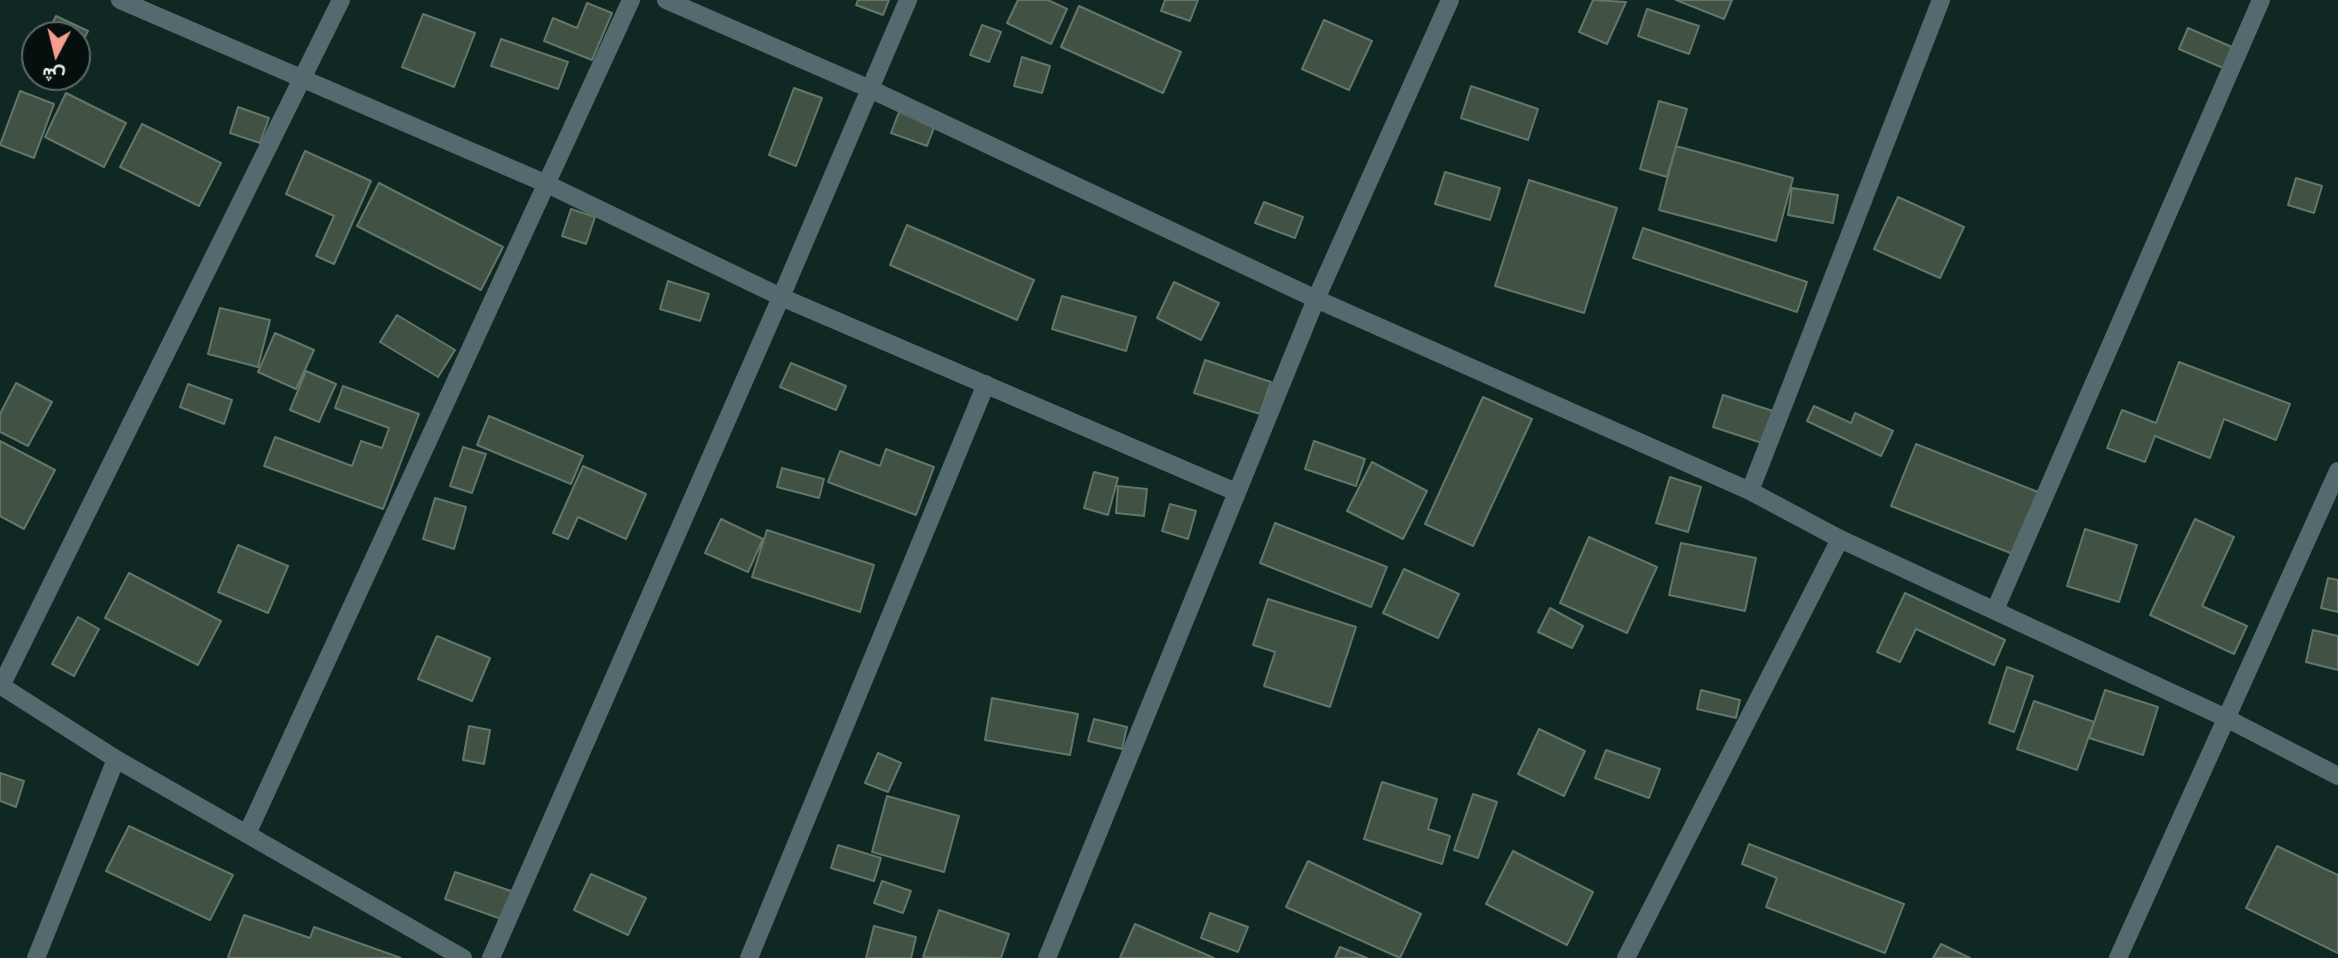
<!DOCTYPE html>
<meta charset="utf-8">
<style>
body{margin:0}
#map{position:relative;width:2338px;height:958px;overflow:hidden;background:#102824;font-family:Montserrat,Vazirmatn,sans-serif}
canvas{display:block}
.north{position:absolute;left:21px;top:21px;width:70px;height:70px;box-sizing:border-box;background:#050f0d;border:2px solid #5d6966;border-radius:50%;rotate:187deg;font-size:19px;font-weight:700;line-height:28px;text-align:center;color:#e1efec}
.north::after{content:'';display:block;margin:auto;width:24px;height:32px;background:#f59d8f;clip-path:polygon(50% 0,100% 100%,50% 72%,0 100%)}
</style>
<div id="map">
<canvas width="2338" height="958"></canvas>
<div class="north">ش</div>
</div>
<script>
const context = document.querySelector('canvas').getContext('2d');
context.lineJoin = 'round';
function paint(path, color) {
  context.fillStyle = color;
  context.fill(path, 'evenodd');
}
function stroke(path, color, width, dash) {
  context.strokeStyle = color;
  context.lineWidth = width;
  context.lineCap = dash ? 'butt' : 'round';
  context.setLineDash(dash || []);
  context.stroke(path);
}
const building = new Path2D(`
 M 858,0 L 889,0 L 883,15 L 856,5 Z
 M 1018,0 L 1048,0 L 1067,9 L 1051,44 L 1007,23 Z
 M 1165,0 L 1198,0 L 1190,21 L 1161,11 Z
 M 1593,0 L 1626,2 L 1607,44 L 1579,32 Z
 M 1676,0 L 1732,0 L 1724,19 Z
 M 587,3 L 612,13 L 592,60 L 544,41 L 553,18 L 577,28 Z
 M 1079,6 L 1181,52 L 1163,93 L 1061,47 Z
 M 1647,9 L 1699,26 L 1689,54 L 1638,36 Z
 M 423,14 L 475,33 L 454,87 L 402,67 Z
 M 56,16 L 88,31 L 77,52 L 77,35 L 47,35 Z
 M 1324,20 L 1372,41 L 1349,90 L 1302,69 Z
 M 982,25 L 1001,32 L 989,62 L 970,55 Z
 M 2188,28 L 2232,47 L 2223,68 L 2179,49 Z
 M 501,39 L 568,62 L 558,89 L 491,66 Z
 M 1022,57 L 1050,66 L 1042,93 L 1014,86 Z
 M 1471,86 L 1538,109 L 1528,140 L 1461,118 Z
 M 794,88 L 822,98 L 796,166 L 769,155 Z
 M 20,91 L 54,104 L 34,158 L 0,145 Z
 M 66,93 L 126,123 L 104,167 L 45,137 Z
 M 1659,101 L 1687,109 L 1667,177 L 1640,169 Z
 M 238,107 L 269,118 L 260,143 L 230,133 Z
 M 899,112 L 935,125 L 927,146 L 891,133 Z
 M 142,124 L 221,163 L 199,206 L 120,167 Z
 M 1676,146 L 1793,178 L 1776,241 L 1659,210 Z
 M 305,151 L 371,181 L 334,264 L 316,256 L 334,216 L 286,194 Z
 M 1445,172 L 1500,188 L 1490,220 L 1435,204 Z
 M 2296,178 L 2322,186 L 2314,213 L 2288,205 Z
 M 1529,180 L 1617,208 L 1584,313 L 1495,286 Z
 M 379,183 L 503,247 L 481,290 L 357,226 Z
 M 1792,188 L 1838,195 L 1833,223 L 1788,215 Z
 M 1898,197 L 1964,227 L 1940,278 L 1874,249 Z
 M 1264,202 L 1303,217 L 1295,238 L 1255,223 Z
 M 571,209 L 595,217 L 586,244 L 562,236 Z
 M 907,225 L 1034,280 L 1017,320 L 890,265 Z
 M 1643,228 L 1807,282 L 1797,312 L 1633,258 Z
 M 668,281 L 709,294 L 700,321 L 660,309 Z
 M 1174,282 L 1219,303 L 1201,340 L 1157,318 Z
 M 1062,296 L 1136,317 L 1126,351 L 1052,329 Z
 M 220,308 L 270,320 L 258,367 L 208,354 Z
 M 397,315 L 455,350 L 438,377 L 380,342 Z
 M 275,333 L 314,350 L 296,389 L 258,372 Z
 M 1205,360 L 1271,382 L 1260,414 L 1194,393 Z
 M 2179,362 L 2290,404 L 2276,440 L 2224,419 L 2210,458 L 2155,436 L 2145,462 L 2107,448 L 2122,410 L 2156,423 Z
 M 791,363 L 846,386 L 836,410 L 780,387 Z
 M 306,371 L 336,384 L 319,422 L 290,410 Z
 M 16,383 L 52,402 L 28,446 L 0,432 L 0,414 Z
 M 188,384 L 232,400 L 224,424 L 180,407 Z
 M 343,386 L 419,414 L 383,509 L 264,466 L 275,437 L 352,466 L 361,441 L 382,448 L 389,428 L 335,408 Z
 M 1723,395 L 1773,411 L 1762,443 L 1713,427 Z
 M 1483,397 L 1532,419 L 1473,546 L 1425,524 Z
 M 1814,406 L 1851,423 L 1855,413 L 1893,431 L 1881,456 L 1807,421 Z
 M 489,416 L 583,456 L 571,484 L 477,445 Z
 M 0,441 L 55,470 L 24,529 L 0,516 Z
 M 1314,441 L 1365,459 L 1356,486 L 1305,469 Z
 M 1916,444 L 2038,492 L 2013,554 L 1891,506 Z
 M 463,447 L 486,454 L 472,493 L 450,486 Z
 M 886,449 L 934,467 L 916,515 L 828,482 L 840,451 L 880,466 Z
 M 1372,462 L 1427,491 L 1403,539 L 1347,511 Z
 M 583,466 L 646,494 L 626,539 L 578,517 L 568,539 L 553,533 Z
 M 782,468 L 824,479 L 819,498 L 777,487 Z
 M 1094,472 L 1118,478 L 1108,515 L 1084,508 Z
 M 1670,477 L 1701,487 L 1688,532 L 1656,523 Z
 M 1118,486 L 1147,489 L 1144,516 L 1116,513 Z
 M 435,498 L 466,507 L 454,549 L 423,539 Z
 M 1170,504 L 1196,511 L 1188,539 L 1162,531 Z
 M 721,519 L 763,539 L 748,572 L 705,553 Z
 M 2195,519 L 2234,537 L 2202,606 L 2247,626 L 2234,654 L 2150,615 Z
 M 1275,523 L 1387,567 L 1371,607 L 1260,563 Z
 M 2085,529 L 2137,545 L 2119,602 L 2067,586 Z
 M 767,530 L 874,565 L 860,612 L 752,577 Z
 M 1589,537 L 1657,567 L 1627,633 L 1560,603 Z
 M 1681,543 L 1756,558 L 1745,611 L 1669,595 Z
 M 238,545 L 288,566 L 268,613 L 218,592 Z
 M 1404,569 L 1459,594 L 1438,638 L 1383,613 Z
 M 129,573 L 221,621 L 198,665 L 105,618 Z
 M 2328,578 L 2338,580 L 2338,612 L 2321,608 Z
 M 1905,593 L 2005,640 L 1994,665 L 1916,629 L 1900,662 L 1877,652 Z
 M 1268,599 L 1356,627 L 1330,707 L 1264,686 L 1275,652 L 1253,645 Z
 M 1550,608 L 1583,626 L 1572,648 L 1538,632 Z
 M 78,617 L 99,629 L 74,676 L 52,664 Z
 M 2313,630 L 2338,636 L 2338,670 L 2306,662 Z
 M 437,636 L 490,658 L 472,701 L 418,679 Z
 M 2007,667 L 2033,676 L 2014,732 L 1989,723 Z
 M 1701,690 L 1740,700 L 1736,718 L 1697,709 Z
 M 2105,690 L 2158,707 L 2143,755 L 2089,738 Z
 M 992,698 L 1078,714 L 1070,755 L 985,740 Z
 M 2034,701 L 2094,722 L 2077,770 L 2017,749 Z
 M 1094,719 L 1127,727 L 1122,749 L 1088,741 Z
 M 469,726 L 490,730 L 484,764 L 463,760 Z
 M 1539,729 L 1585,751 L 1564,796 L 1518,774 Z
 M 1606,750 L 1660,769 L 1649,798 L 1595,778 Z
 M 878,753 L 901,763 L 888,792 L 865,783 Z
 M 0,773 L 24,781 L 16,807 L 0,801 Z
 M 1382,782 L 1437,799 L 1428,829 L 1450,836 L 1442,864 L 1364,839 Z
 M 1473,794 L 1497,802 L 1478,858 L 1454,850 Z
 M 887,796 L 959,816 L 944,872 L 872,852 Z
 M 129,826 L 233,875 L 210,920 L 106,871 Z
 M 1749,844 L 1904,904 L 1885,953 L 1766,907 L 1777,878 L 1742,864 Z
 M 838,845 L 881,858 L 874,881 L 831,868 Z
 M 2277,846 L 2338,875 L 2338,953 L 2246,908 Z
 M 1513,851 L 1593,892 L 1567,945 L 1486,904 Z
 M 1308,861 L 1421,914 L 1400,958 L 1286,907 Z
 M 455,872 L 517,893 L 507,921 L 445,899 Z
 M 591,874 L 646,898 L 628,935 L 574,910 Z
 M 882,881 L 911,891 L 903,913 L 874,903 Z
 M 939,910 L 1009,934 L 1001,958 L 923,957 Z
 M 1210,913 L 1248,927 L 1238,952 L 1201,938 Z
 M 244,915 L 310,938 L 314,927 L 401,958 L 231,958 L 228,957 Z
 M 1135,924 L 1214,958 L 1120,958 Z
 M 874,926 L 916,937 L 911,958 L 866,958 Z
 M 1941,944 L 1970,958 L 1933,958 Z
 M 1340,947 L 1367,958 L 1335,958 Z`);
const minor = new Path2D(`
 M 120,0 L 547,184 L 781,297 L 1236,492
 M 666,0 L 870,89 L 1316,299 L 1750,491 L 1840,539 L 2226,718 L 2338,776
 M 1750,491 L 1941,0
 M 1995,610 L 2261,0
 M 0,685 L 116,759 L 463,958
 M 1,686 L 341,0
 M 247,834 L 631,0
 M 36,958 L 116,759
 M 491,958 L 781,297 L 908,0
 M 749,958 L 986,384
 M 1047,958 L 1316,299 L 1450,0
 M 1626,958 L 1840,539
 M 2118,958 L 2338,471`);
paint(building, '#415244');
stroke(building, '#637667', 2);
stroke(minor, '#556a6e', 18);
</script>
